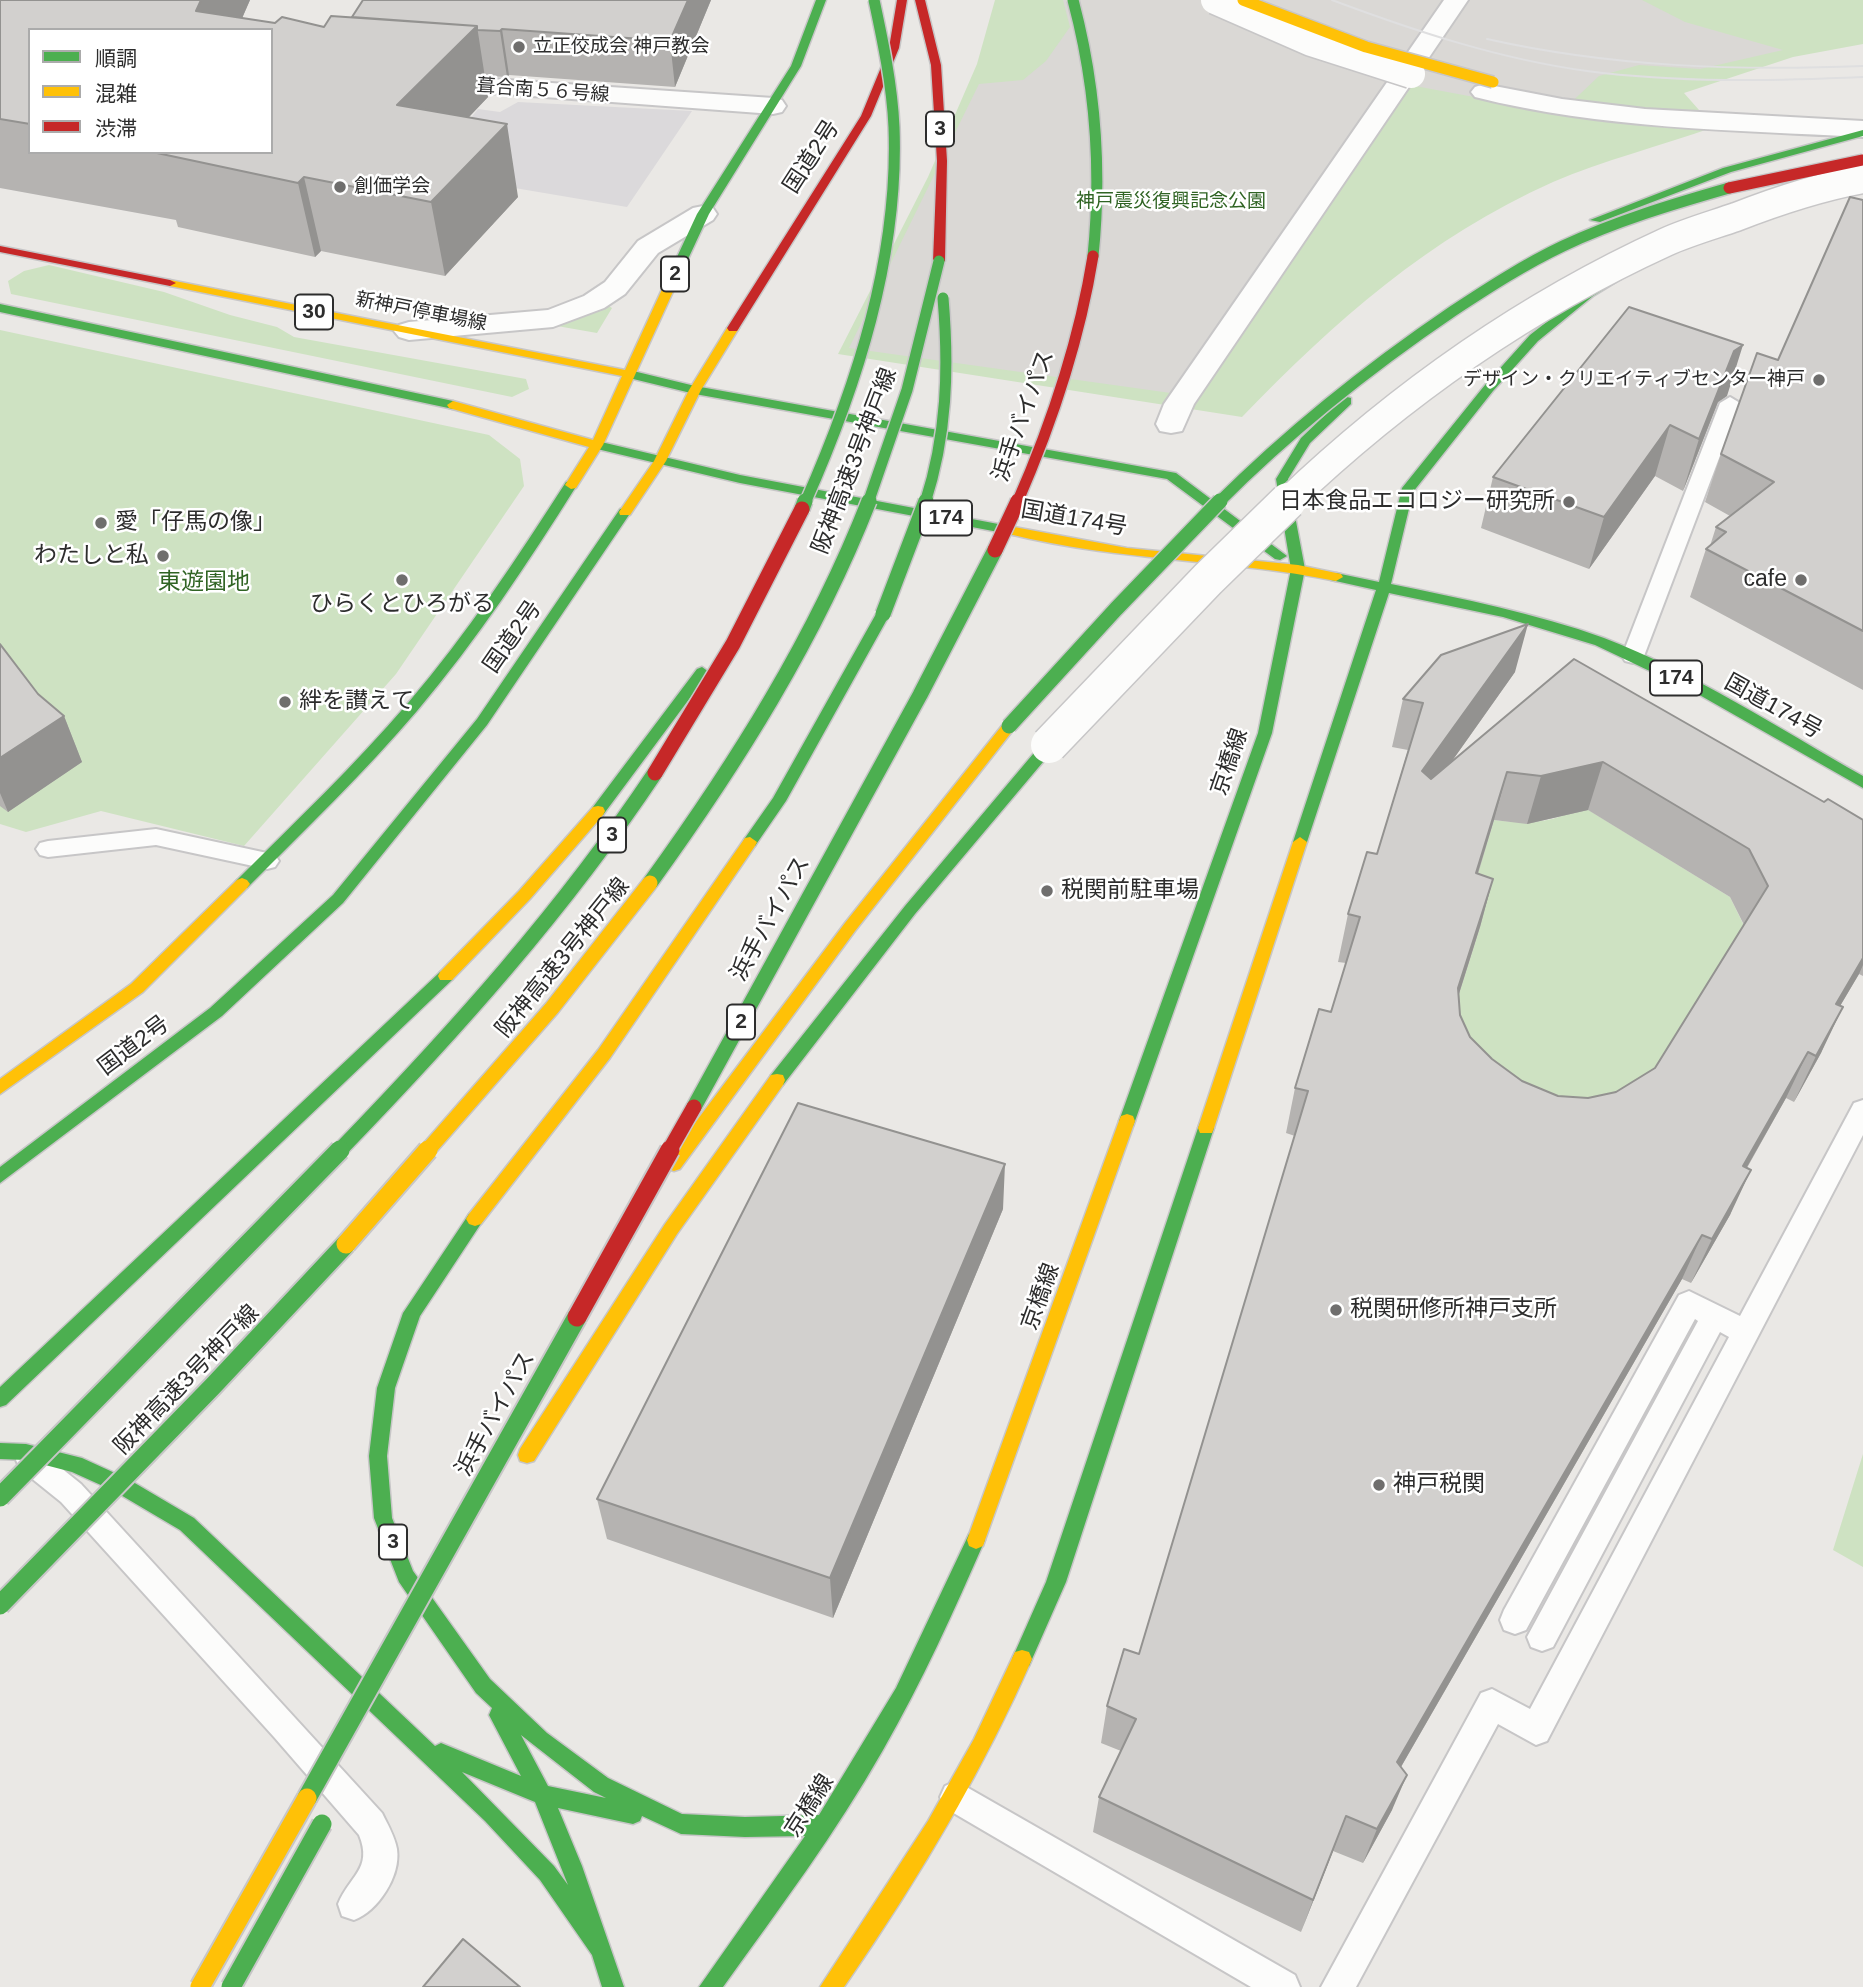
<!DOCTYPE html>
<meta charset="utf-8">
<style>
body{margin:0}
#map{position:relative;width:1863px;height:1987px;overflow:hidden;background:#eae8e5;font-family:Arial,"Noto Sans JP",sans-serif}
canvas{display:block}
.legend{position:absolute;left:28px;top:28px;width:245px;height:126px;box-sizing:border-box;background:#fff;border:2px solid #ababab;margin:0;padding:9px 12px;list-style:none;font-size:21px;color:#2d2d2d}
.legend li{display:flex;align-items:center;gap:14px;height:35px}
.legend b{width:35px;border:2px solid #ababab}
</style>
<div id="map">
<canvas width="1863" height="1987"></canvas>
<ul class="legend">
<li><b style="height:9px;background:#4caf50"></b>順調</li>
<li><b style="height:9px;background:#ffc107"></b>混雑</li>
<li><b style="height:9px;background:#c62828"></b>渋滞</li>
</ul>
</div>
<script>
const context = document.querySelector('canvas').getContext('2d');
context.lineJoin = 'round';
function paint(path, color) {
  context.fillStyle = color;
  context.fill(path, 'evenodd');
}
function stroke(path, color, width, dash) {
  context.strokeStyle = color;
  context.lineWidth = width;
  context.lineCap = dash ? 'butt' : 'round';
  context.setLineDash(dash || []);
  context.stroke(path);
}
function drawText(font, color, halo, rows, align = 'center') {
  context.font = font + ' Arial,"Noto Sans JP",sans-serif';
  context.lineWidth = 5;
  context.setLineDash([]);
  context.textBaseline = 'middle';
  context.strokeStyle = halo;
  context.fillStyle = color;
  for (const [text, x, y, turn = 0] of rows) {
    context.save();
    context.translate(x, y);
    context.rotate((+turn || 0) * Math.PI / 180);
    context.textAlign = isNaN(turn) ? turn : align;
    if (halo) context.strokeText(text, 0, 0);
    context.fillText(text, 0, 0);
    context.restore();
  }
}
const industrial = new Path2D(`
 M 518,102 L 692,111 L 627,207 L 426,173 L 478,109 L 500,112 Z`);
const green = new Path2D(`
 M 995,0 L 1863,0 L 1863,44 L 1793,57 L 1684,93 L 1714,127 C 1663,145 1602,161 1553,182 C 1428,238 1336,320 1242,417 L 838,354 L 928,177 L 977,64 Z
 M 49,265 L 164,292 L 230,315 L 277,327 L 294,337 L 526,379 L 529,389 L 512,397 L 11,294 L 8,281 L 24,271 Z
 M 607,305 L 612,308 L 597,333 L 557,326 Z
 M 0,330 L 489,435 L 520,459 L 524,486 L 396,674 L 244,846 L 101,811 L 26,832 L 0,824 Z
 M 1582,806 L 1730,897 L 1748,934 L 1637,1114 L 1599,1137 L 1446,1035 L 1480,927 L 1463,921 L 1494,820 C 1527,824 1553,824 1582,806 Z
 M 1863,1454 L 1863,1567 L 1833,1550 Z`);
const plaza = new Path2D(`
 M 1063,0 L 1642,0 L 1685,22 L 1783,50 L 1700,69 L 1639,65 L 1599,76 L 1560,113 L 1399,83 L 1185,395 L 849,348 L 979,84 L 1023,80 L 1046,61 L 1070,27 Z`);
const lane = new Path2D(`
 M 1730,397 L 1740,403 L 1644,656 L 1641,661 L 1633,663 L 1625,661 L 1622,656 L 1720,403 Z
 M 156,829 L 267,853 L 275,855 L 279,861 L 275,867 L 267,869 L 156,845 L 48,857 L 40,855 L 36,849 L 40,843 L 48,841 Z
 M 1863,1100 L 1863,1135 L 1547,1741 L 1536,1745 L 1498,1724 L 1356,1987 L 1321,1987 L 1481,1693 L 1492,1689 L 1530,1709 L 1729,1337 L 1720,1332 L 1553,1647 L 1542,1651 L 1531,1647 L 1527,1637 L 1698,1321 L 1695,1319 L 1526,1630 L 1515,1634 L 1504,1630 L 1500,1620 L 1504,1610 L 1679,1295 L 1689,1291 L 1740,1316 L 1854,1103 Z
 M 30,1447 L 40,1451 L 81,1484 L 382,1813 C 387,1823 395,1837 397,1849 C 401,1876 378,1911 354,1920 L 342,1916 L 338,1904 C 349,1876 373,1869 359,1835 L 274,1737 L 61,1502 L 20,1469 L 16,1460 L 20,1451 Z
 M 956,1781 L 1295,1975 L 1300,1987 L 1251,1987 L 945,1808 L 940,1797 L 945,1786 Z`);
const street = new Path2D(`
 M 1444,0 L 1468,0 L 1194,404 L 1182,431 L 1171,433 L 1160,431 L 1156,424 L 1164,404 Z
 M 433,75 L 773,98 L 782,100 L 786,106 L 782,112 L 773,114 L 424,88 L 420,83 L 424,78 Z
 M 1484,84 L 1562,99 L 1645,109 L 1863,121 L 1863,137 C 1733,130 1601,129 1475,97 L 1471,92 L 1475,87 Z
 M 703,206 L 713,208 L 717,214 L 713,220 L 658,253 L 625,294 L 604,308 L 553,327 L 409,340 L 399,337 L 394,331 L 399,325 L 409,322 L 548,310 L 584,296 L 605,282 L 638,241 L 693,208 Z`);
const fast = new Path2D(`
 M 816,0 L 826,0 L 801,66 L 709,214 L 682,272 L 680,274 L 672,274 L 670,272 L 697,214 L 791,66 Z
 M 1863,130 L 1863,136 L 1731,172 L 1600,222 L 1590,220 L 1723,168 Z
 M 1620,272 L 1624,273 L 1624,277 L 1593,296 L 1538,341 L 1493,391 L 1413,492 L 1391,584 C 1463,599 1535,613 1604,638 C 1695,673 1778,728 1863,776 L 1863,788 L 1696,693 L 1595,645 L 1503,617 L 1389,593 L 1307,842 L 1300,847 L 1295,846 L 1293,842 L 1376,590 L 1331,580 L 1329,577 L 1336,573 L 1379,582 L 1402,488 L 1485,385 L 1530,335 L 1585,292 Z
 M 0,304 L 453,401 L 459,405 L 453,409 L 0,312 Z
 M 629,370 L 695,386 L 1176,473 L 1287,556 L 1280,560 L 1275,559 L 1167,479 L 695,394 L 625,377 L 623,374 Z
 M 1347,397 L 1351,398 L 1351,404 L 1310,443 L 1288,479 L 1305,569 L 1272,733 L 1135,1121 L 1133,1126 L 1121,1126 L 1119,1121 L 1258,733 L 1291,569 L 1276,479 L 1301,438 L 1343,398 Z
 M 597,441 L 740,475 L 1014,527 L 1021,531 L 1014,535 L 740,483 L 593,448 L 593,442 Z
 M 571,481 L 577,485 C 528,563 477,640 417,711 C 364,773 305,830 247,888 L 237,888 L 234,884 L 237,880 C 295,822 354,766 408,703 C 467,634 517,558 566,482 Z
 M 625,508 L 631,512 L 487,725 L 343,903 L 222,1016 L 0,1183 L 0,1167 L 210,1008 L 333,895 L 477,719 L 620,509 Z
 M 883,610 L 890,614 L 786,801 L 755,846 L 745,846 L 743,842 L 745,838 L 773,798 L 876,614 Z
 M 702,667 L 709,672 L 707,675 L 603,815 L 593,815 L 591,811 L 593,807 L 697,669 Z
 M 1049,740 L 1056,745 L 1054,749 L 915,914 L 783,1085 L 771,1085 L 769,1080 L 771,1075 L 905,906 L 1044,741 Z
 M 446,970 L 454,976 L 452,980 L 6,1405 L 0,1407 L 0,1387 L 440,972 Z
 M 1206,1121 L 1212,1123 L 1214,1128 L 1066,1582 L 1029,1666 L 1022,1668 L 1015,1666 L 1012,1659 L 1046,1582 L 1198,1128 L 1200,1123 Z
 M 475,1212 L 481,1214 L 484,1219 L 420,1316 L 395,1388 L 387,1456 L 392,1518 L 413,1571 L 490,1679 L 547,1733 L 608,1778 L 682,1814 L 745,1817 L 819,1815 L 896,1688 L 969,1534 L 976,1531 L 983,1534 L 985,1540 C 954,1611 922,1682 883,1750 C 836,1833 779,1909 723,1987 L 699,1987 L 805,1836 L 745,1837 L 681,1834 L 642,1816 L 640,1821 L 633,1824 L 558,1808 L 582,1866 L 624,1987 L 602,1987 L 592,1955 L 540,1880 L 485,1821 L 180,1530 L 114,1491 L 72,1472 L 26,1460 L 0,1459 L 0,1443 L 26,1444 L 82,1458 L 128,1479 L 194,1518 L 435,1746 L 441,1743 L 521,1776 L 489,1715 L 492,1708 L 476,1693 L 399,1582 L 374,1518 L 369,1456 L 377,1388 L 403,1313 L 469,1214 ZM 521,1735 L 594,1792 L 606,1798 L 548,1786 ZM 462,1772 L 535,1802 L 568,1885 L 554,1866 Z`);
const slow = new Path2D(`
 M 676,269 L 682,272 L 603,445 L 576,488 L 571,489 L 565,485 L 589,447 L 449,408 L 447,405 L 453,401 L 593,440 L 622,376 L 170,286 L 164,283 L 170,280 L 625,370 L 670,272 Z
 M 733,324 L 739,328 L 701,390 L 666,461 L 630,515 L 620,515 L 619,512 L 654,461 L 689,390 L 727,328 Z
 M 1014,527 L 1127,548 L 1298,565 L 1341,574 L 1343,577 L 1336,581 C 1228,559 1117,561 1009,534 L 1007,531 Z
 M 1009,721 L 1014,723 L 1016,726 L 1014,729 L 855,931 L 680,1169 L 674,1171 L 668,1169 L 666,1164 L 668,1159 L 845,923 L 1004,723 Z
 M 598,806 L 603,807 L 605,811 L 603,815 L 530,899 L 452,980 L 440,980 L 438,976 L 440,972 L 519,891 L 593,807 Z
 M 750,837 L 757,842 L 755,846 L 610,1058 L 481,1224 L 475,1226 L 469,1224 L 466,1219 L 469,1214 L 598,1050 L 745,838 Z
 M 1300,837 L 1307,842 L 1214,1128 L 1212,1133 L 1200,1133 L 1198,1128 L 1293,842 Z
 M 242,878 L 247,880 L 250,884 L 247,888 L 143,992 L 0,1094 L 0,1079 L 131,984 L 237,880 Z
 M 777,1074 L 783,1075 L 785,1080 L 783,1085 L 677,1234 L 534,1461 L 527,1463 L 520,1461 L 518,1455 L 520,1449 L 665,1224 L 771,1075 Z
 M 1127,1114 L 1133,1116 L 1135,1121 L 985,1540 L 983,1546 L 976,1549 L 969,1546 L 967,1540 L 1119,1121 L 1121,1116 Z
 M 1022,1650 L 1029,1652 L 1032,1659 C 981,1775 916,1883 844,1987 L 820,1987 L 928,1821 L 974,1739 L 1015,1652 Z`);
const jam = new Path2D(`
 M 897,0 L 907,0 L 899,48 L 871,116 L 739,328 L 737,331 L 729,331 L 727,328 L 861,116 L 889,48 Z
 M 915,0 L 925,0 L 941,65 L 947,161 L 945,261 L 939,264 L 933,261 L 937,161 L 931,65 Z
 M 0,246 L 170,280 L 176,283 L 170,286 L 0,252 Z`);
const tram = new Path2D(`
 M 1332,0 C 1415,31 1499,59 1587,71 C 1679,83 1771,81 1863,77
 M 1487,39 C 1612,67 1736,71 1863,66`);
const streetBridgeFar1 = new Path2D(`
 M 1215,0 L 1311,42 L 1411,74
 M 1286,503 C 1397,397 1526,306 1666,242 C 1688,232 1713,225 1736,217 C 1777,201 1819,187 1863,179`);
const streetBridge = new Path2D(`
 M 1049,745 L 1208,579 L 1288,501`);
const fastBridgeFar2 = new Path2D(`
 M 1073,0 C 1096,86 1102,168 1093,256
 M 805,503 C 857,386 899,256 894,127 C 892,84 883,42 874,0
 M 868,503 L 907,390 L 939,261
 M 925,503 C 947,435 949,369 943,298
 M 1218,503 C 1290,431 1369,368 1453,311 C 1488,288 1525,264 1563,246 C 1616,221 1673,204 1729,188`);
const fastBridgeFar1 = new Path2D(`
 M 802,509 L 805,501
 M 883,614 L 926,501
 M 1009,726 L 1116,609 L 1220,501
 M 650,883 C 736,764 815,639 869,501
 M 694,1107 L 920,695 L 995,550
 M 339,1151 C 454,1032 563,911 655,773`);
const fastBridge = new Path2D(`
 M 0,1497 L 340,1150
 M 0,1605 L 213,1386 L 346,1244
 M 307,1798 L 577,1317
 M 231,1987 L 322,1824`);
const slowBridgeFar2 = new Path2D(`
 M 1243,0 L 1366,47 L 1493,82`);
const slowBridgeFar1 = new Path2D(`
 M 427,1151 L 552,1008 L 650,883`);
const slowBridge = new Path2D(`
 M 346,1244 L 428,1150
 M 200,1987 L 307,1798`);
const jamBridgeFar2 = new Path2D(`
 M 1729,188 L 1863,160
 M 1017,503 C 1052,423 1079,343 1093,256`);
const jamBridgeFar1 = new Path2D(`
 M 995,550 L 1018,501
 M 655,773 L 733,644 L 802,509
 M 669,1151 L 694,1107`);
const jamBridge = new Path2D(`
 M 577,1317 L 670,1150`);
const wall = new Path2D(`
 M 0,0 L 250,0 L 242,18 L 275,23 L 324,27 L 352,17 L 363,0 L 711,0 L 675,87 L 509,75 L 507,77 L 484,76 L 488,97 L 469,117 L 518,197 L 445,276 L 321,251 L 315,257 L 178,227 L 176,220 L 0,188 ZM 30,30 L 271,152 L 30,152 Z
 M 1863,200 L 1863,690 L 1690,597 L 1706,549 L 1710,546 L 1716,527 L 1730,516 L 1705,502 L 1721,454 L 1778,360 Z
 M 1727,396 L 1718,402 L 1683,491 L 1655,476 L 1589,569 L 1481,528 L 1493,477 Z
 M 0,644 L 38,694 L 64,716 L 82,762 L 8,812 L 0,806 Z
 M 1574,659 L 1824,802 L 1863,820 L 1863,976 L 1859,974 L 1840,1006 L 1821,1053 L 1794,1102 L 1786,1098 L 1747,1168 L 1730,1215 L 1691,1283 L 1682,1279 L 1401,1767 L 1392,1810 L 1363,1863 L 1333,1851 L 1301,1932 L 1093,1832 L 1099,1797 L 1121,1751 L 1101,1743 L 1107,1706 L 1139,1654 L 1295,1136 L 1286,1133 L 1295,1088 L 1331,1012 L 1346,963 L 1338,962 L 1348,914 L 1377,854 L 1408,750 L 1392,747 L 1403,699 L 1515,672 L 1452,761 ZM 1588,810 L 1730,897 L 1744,925 L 1655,1068 L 1616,1092 L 1588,1098 L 1558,1096 L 1522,1081 L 1492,1059 L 1470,1037 L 1460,1015 L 1459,994 L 1480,927 L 1493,879 L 1478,874 L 1494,820 L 1527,824 Z
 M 1003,1209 L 833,1618 L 607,1539 L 597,1499 Z`);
const shadedWall = new Path2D(`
 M 201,0 L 250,0 L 237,30 L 196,11 Z
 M 688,0 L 711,0 L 675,87 L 670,41 Z
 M 477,26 L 488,97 L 411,178 L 397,105 Z
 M 502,29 L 509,75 L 507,77 L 500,31 Z
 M 507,124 L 518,197 L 445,276 L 431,202 Z
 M 304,177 L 321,251 L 315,257 L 298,183 Z
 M 1743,345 L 1727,396 L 1718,402 L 1683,491 L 1699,439 L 1734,351 Z
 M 1670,425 L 1655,476 L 1589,569 L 1604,517 Z
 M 1528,624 L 1515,672 L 1411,819 L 1422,771 Z
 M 64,716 L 82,762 L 8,812 L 0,793 L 0,758 Z
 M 1603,762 L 1588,810 L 1527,824 L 1541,776 Z
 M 1507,772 L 1494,820 L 1463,921 L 1476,873 Z
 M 1493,879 L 1480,927 L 1446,1035 L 1458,988 Z
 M 1863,958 L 1863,965 L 1859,974 L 1814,1050 L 1836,1004 Z
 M 1843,1007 L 1821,1053 L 1794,1102 L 1816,1056 Z
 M 1808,1052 L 1786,1098 L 1722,1211 L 1743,1166 Z
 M 1005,1164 L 1003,1209 L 833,1618 L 830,1578 Z
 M 1751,1170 L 1730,1215 L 1691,1283 L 1712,1239 Z
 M 1702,1235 L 1682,1279 L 1383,1798 L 1397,1762 Z
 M 1407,1775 L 1392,1810 L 1363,1863 L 1377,1829 Z
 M 1346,1816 L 1333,1851 L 1301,1932 L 1313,1900 Z`);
const building = new Path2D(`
 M 0,0 L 201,0 L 196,11 L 275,23 L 282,17 L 324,27 L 331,16 L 477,26 L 397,105 L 507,124 L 431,202 L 304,177 L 298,183 L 157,153 L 159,152 L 271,152 L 271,30 L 30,30 L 30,124 L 0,119 Z
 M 363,0 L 688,0 L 670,41 L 502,29 L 500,31 L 477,30 L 477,26 L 352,17 Z
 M 1850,197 L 1863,200 L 1863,631 L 1706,549 L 1726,532 L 1716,527 L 1774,482 L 1721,454 L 1757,353 L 1778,360 Z
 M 1629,307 L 1743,345 L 1734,351 L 1699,439 L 1670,425 L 1604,517 L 1493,477 Z
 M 1528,624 L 1422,771 L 1431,779 L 1574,659 L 1824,802 L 1828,799 L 1863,820 L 1863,958 L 1836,1004 L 1843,1007 L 1816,1056 L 1808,1052 L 1743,1166 L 1751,1170 L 1712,1239 L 1702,1235 L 1397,1762 L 1407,1775 L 1377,1829 L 1346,1816 L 1313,1900 L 1099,1797 L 1136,1719 L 1107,1706 L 1124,1649 L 1139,1654 L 1308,1091 L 1295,1088 L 1319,1009 L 1331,1012 L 1360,917 L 1348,914 L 1367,852 L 1377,854 L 1423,703 L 1403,699 L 1441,655 ZM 1603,762 L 1749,849 L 1768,886 L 1655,1068 L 1616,1092 L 1588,1098 L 1558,1096 L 1522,1081 L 1492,1059 L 1470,1037 L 1460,1015 L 1458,988 L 1493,879 L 1476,873 L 1507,772 L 1541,776 Z
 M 0,644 L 38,694 L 64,716 L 0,758 Z
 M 798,1103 L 1005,1164 L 830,1578 L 597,1499 Z
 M 463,1939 L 520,1987 L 423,1987 Z`);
const markers = [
 [519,47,7,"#6f6e6d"],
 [340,187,7,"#6f6e6d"],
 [1819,380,7,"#6f6e6d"],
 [1569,502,7,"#6f6e6d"],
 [101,523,7,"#6f6e6d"],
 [163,556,7,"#6f6e6d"],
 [402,580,7,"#6f6e6d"],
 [1801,580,7,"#6f6e6d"],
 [285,702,7,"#6f6e6d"],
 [1047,891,7,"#6f6e6d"],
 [1336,1310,7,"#6f6e6d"],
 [1379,1485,7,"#6f6e6d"]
];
const farPoinames = [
 ["立正佼成会 神戸教会",533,47],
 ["創価学会",354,187],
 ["デザイン・クリエイティブセンター神戸",1805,380,"right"]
];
const farStreetnames = [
 ["葺合南５６号線",543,91,4],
 ["新神戸停車場線",421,312,11]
];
const farParknames = [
 ["神戸震災復興記念公園",1171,202]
];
const shields = [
 [940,129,28],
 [675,274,28],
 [314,312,38],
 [946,518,52],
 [1676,678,52],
 [612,835,28],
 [741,1022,28],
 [393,1542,28]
];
const shieldNames = [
 ["3",940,129],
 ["2",675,274],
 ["30",314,312],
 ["174",946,518],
 ["174",1676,678],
 ["3",612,835],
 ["2",741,1022],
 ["3",393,1542]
];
const streetNames = [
 ["国道2号",812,157,-57],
 ["浜手バイパス",1024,416,-70],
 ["阪神高速3号神戸線",855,461,-69],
 ["国道174号",1074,519,10],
 ["国道2号",513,637,-55],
 ["国道174号",1773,707,29],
 ["京橋線",1230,762,-71],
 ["浜手バイパス",771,919,-61],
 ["阪神高速3号神戸線",563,958,-51],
 ["国道2号",134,1046,-37],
 ["京橋線",1041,1297,-70],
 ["阪神高速3号神戸線",187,1380,-46],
 ["浜手バイパス",496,1414,-61],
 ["京橋線",810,1806,-57]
];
const poiNames = [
 ["日本食品エコロジー研究所",1555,502,"right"],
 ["愛「仔馬の像」",115,523],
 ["わたしと私",149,556,"right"],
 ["cafe",1787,580,"right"],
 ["ひらくとひろがる",402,605,"center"],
 ["絆を讃えて",299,702],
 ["税関前駐車場",1061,891],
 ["税関研修所神戸支所",1350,1310],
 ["神戸税関",1393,1485]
];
const parkNames = [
 ["東遊園地",204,583]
];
paint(industrial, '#dbd9db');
paint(green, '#cee2c2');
paint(plaza, '#dad8d5');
stroke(lane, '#c7c6c7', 4);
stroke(street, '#c7c6c7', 4);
stroke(fast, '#c7c6c7', 3);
stroke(slow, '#c7c6c7', 3);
stroke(jam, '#c7c6c7', 3);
paint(lane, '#fcfcfb');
paint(street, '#fcfcfb');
paint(fast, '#4caf50');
paint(slow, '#ffc107');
paint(jam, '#c62828');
stroke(tram, '#dfdfe0', 2);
stroke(streetBridgeFar1, '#c7c6c7', 31, []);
stroke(streetBridge, '#c7c6c7', 39, []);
stroke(fastBridgeFar2, '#c7c6c7', 14, []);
stroke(fastBridgeFar1, '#c7c6c7', 18, []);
stroke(fastBridge, '#c7c6c7', 23, []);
stroke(slowBridgeFar2, '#c7c6c7', 14, []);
stroke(slowBridgeFar1, '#c7c6c7', 18, []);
stroke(slowBridge, '#c7c6c7', 23, []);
stroke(jamBridgeFar2, '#c7c6c7', 14, []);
stroke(jamBridgeFar1, '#c7c6c7', 18, []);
stroke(jamBridge, '#c7c6c7', 23, []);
stroke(streetBridgeFar1, '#fcfcfb', 28);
stroke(streetBridge, '#fcfcfb', 36);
stroke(fastBridgeFar2, '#4caf50', 11);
stroke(fastBridgeFar1, '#4caf50', 15);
stroke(fastBridge, '#4caf50', 19);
stroke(slowBridgeFar2, '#ffc107', 11);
stroke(slowBridgeFar1, '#ffc107', 15);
stroke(slowBridge, '#ffc107', 19);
stroke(jamBridgeFar2, '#c62828', 11);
stroke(jamBridgeFar1, '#c62828', 15);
stroke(jamBridge, '#c62828', 19);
paint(wall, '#b5b3b1');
paint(shadedWall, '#939290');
paint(building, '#d2d0ce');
stroke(building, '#939290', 2);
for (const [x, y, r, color] of markers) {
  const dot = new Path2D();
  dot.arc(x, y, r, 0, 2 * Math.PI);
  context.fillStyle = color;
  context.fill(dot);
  stroke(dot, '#fff', 2.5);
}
drawText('19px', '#2d2d2d', '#fff', farPoinames, 'left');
drawText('19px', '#2d2d2d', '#fff', farStreetnames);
drawText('19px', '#306424', '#fff', farParknames);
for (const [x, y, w] of shields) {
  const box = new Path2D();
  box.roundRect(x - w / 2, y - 17.5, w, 35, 5);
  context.fillStyle = '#fff';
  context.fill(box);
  stroke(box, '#2d2d2d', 2);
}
drawText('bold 21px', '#2d2d2d', null, shieldNames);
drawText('23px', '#2d2d2d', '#fff', streetNames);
drawText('23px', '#2d2d2d', '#fff', poiNames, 'left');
drawText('23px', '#306424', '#fff', parkNames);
</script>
